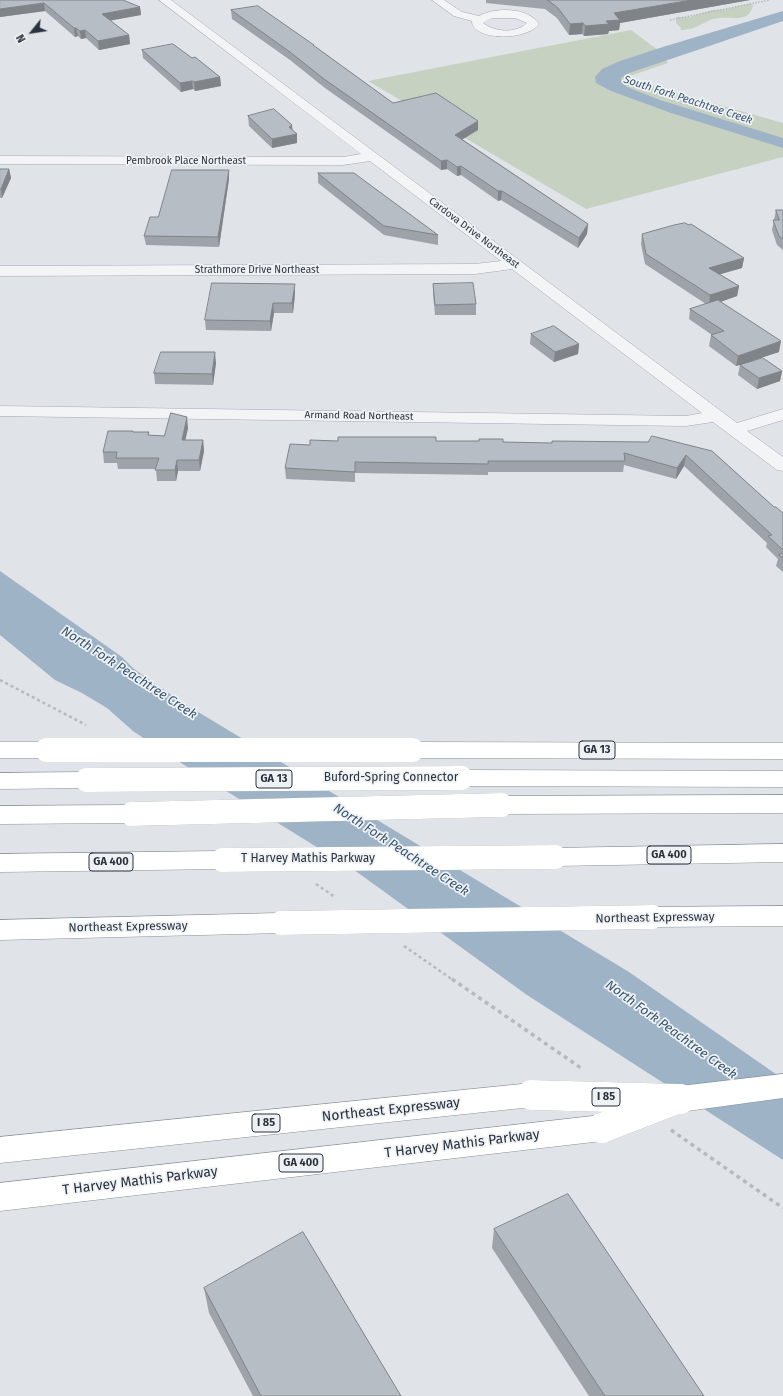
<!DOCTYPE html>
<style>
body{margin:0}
#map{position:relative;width:783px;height:1396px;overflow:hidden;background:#e0e3e8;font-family:"Fira Sans",sans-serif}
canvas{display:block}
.north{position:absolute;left:12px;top:12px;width:40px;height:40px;-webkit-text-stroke:3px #eff2f5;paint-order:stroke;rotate:240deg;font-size:11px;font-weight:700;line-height:16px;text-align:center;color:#2a323e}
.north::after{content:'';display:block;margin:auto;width:14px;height:18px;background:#2a323e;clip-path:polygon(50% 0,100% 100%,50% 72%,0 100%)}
</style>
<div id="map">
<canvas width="783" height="1396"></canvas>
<div class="north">N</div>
</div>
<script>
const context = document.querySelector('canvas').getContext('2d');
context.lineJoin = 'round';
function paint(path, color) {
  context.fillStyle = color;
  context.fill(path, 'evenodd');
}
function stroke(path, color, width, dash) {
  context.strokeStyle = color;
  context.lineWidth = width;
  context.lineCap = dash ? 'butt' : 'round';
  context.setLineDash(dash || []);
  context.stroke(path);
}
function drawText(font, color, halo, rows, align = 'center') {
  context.font = font + ' "Fira Sans",sans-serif';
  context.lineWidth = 3.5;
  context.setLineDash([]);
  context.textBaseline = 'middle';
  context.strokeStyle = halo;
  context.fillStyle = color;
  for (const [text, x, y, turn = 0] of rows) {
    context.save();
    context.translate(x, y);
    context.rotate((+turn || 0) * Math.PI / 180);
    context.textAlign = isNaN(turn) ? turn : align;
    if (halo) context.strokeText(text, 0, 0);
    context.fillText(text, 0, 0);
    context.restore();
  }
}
const green = new Path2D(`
 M 751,3 L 753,6 C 752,9 750,13 748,15 C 741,20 728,17 719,18 C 703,20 699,30 680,30 L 681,28 L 676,23 L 676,17 L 690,17 L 712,10 L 727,9 Z
 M 631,30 L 662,53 L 668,63 L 624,78 L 783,123 L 783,157 L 586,209 L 368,81 Z`);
const water = new Path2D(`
 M 783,11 L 783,21 L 653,65 L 629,73 L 621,78 L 621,82 L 627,87 L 660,100 L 783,138 L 783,148 L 671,113 L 611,91 L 596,83 L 595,77 L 602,69 L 620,61 L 666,46 Z
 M 0,571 L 122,657 L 134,669 L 180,701 L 629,972 L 783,1079 L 783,1160 L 527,995 L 357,872 L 173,758 L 133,731 L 107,708 L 82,693 L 55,680 L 0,635 Z`);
const pathFar2 = new Path2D(`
 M 670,20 L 770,0`);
const pathFar1 = new Path2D(`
 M 0,680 L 86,725
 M 316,884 L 335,897
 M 404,946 L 453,980`);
const path = new Path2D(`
 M 452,979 L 581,1068
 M 671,1130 L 783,1208`);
const street = new Path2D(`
 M 159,0 L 171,0 L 737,423 L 783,409 L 783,420 L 747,431 L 783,457 L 783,471 L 777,470 L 713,422 L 686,426 L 0,416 L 0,406 L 686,416 L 702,413 L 512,269 L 475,274 L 0,276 L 0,266 L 475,264 L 501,261 L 370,161 L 343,165 L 0,164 L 0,156 L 343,157 L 361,154 Z
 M 432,0 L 444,0 L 462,12 L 479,16 C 495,7 528,7 539,24 C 526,42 471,40 472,21 L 454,16 ZM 492,18 L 515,18 L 527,23 C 516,34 495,32 483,23 Z`);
const highway = new Path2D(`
 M 0,742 L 47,742 L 55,744 L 58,750 L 55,756 L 47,758 L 0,758 Z
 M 412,742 L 783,743 L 783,759 L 412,758 L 404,756 L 401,750 L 404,744 Z
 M 461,770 L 783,771 L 783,787 L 461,786 L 453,784 L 449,778 L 453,772 Z
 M 87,772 L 95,774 L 99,780 L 95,786 L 87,788 L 0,789 L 0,773 Z
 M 783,795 L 783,813 L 501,814 L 493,811 L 489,805 L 493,799 L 501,796 Z
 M 132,805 L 140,808 L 144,814 L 140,820 L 132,823 L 0,824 L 0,806 Z
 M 783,844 L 783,862 L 555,866 L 546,864 L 543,857 L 546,850 L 555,848 Z
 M 223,851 L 232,853 L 235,860 L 232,867 L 223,869 L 0,872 L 0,854 Z
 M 783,906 L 783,926 L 652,927 L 643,924 L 639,917 L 643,910 L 652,907 Z
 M 281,913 L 290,916 L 294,923 L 290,930 L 281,933 L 0,940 L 0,920 Z
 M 783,1074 L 783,1098 L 680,1112 L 670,1108 L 666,1099 L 670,1090 L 680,1086 Z
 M 532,1083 L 542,1086 L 546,1095 L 542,1104 L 532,1107 L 0,1163 L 0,1137 Z
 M 602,1115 L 612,1119 L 616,1128 L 612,1137 L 602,1141 L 0,1211 L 0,1183 Z`);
const highwayBridgeFar1 = new Path2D(`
 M 47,750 L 412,750
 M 87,780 L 461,778
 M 132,814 L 501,805
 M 223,860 L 555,857
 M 281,923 L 652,917`);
const highwayBridge = new Path2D(`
 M 532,1095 L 680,1099
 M 602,1128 L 669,1102`);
const wall = new Path2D(`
 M 0,0 L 140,7 L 141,15 L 110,20 L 129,35 L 130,44 L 99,50 L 86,38 L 81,39 L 78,36 L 75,37 L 45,11 L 0,17 Z
 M 486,0 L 750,0 L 620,23 L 619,30 L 609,31 L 608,34 L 584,36 L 582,34 L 569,35 L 557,18 L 545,9 L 486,3 Z
 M 231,10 L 314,45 L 314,46 L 393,103 L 478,130 L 462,139 L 588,224 L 587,234 L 578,248 L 501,200 L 498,201 L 461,175 L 457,176 L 447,169 L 441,170 L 325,88 L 290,60 L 232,19 Z
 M 142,50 L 192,58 L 220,77 L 221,86 L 195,91 L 193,89 L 181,92 L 143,58 Z
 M 248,116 L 292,130 L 297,143 L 272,148 L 249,126 Z
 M 0,169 L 9,169 L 11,178 L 2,198 L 0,198 Z
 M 229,170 L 229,179 L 219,247 L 146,245 L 144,236 L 158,217 Z
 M 318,173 L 438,235 L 438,245 L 384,235 L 318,183 Z
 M 776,210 L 783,210 L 783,250 L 777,245 L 772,230 Z
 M 642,234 L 744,258 L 742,268 L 720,274 L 739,286 L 737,296 L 720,302 L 779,352 L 754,360 L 782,371 L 780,381 L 757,389 L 738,375 L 740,365 L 736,366 L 709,346 L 711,335 L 712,335 L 689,319 L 690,309 L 706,304 L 645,264 L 641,244 Z
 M 433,284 L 476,304 L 476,315 L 435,315 L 433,294 Z
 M 295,294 L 293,313 L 274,313 L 271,331 L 206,330 L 205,320 Z
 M 531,334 L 579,344 L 578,354 L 554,362 L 530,344 Z
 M 216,363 L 213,385 L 155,384 L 154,373 Z
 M 188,428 L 185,440 L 203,440 L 204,451 L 200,471 L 178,471 L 176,481 L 157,481 L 156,469 L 118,469 L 117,463 L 104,463 L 103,452 L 133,432 L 149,435 L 164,436 Z
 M 338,441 L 552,443 L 552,441 L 712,451 L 774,507 L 783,513 L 783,572 L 776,566 L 778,559 L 766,547 L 767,543 L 684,466 L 676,479 L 624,465 L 623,472 L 488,472 L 488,475 L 355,473 L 355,482 L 286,479 L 285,468 L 310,445 Z
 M 494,1229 L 704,1396 L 589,1396 L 492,1248 Z
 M 204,1288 L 401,1396 L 253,1396 L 209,1313 Z`);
const shadedWall = new Path2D(`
 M 692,0 L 750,0 L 620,23 L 619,30 L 609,31 L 608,34 L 584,36 L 585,26 L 606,21 L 614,13 Z
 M 44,3 L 45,11 L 0,17 L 0,9 Z
 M 140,7 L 141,15 L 103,22 L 102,14 Z
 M 583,23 L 582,34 L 569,35 L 570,24 Z
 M 74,28 L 76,28 L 78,36 L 75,37 Z
 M 85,30 L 86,38 L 81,39 L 80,31 Z
 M 129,35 L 130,44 L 99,50 L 98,41 Z
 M 220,77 L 221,86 L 195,91 L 194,82 Z
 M 192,81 L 193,89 L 181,92 L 180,83 Z
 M 478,121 L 478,130 L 455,144 L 455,135 Z
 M 292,125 L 293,134 L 297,134 L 297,143 L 272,148 L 272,139 Z
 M 447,160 L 447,169 L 441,170 L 441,161 Z
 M 461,166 L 461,175 L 457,176 L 457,167 Z
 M 9,169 L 11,178 L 2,198 L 1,189 Z
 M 229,170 L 229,179 L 219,247 L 218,237 Z
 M 498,191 L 502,191 L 501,200 L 498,201 Z
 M 588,224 L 587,234 L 578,248 L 579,238 Z
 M 744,258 L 742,268 L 707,278 L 709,268 Z
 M 295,284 L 295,294 L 293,313 L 292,303 Z
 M 739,286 L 737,296 L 709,306 L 710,295 Z
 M 273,303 L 274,313 L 271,331 L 270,321 Z
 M 781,341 L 779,352 L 736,366 L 738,356 Z
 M 579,344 L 578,354 L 554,362 L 555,352 Z
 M 215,352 L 216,363 L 213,385 L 212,374 Z
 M 782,371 L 780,381 L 757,389 L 759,378 Z
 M 187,417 L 188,428 L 183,451 L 182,440 Z
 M 203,440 L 204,451 L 200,471 L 199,460 Z
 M 686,455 L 684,466 L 676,479 L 677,468 Z
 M 177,460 L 178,471 L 176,481 L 175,470 Z`);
const building = new Path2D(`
 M 0,0 L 123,0 L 140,7 L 102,14 L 129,35 L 98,41 L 85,30 L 80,31 L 76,28 L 74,28 L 44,3 L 0,9 Z
 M 548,0 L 692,0 L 614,13 L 620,20 L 606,21 L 609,24 L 585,26 L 583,23 L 570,24 L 558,8 Z
 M 258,6 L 314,45 L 313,45 L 393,103 L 436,93 L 478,121 L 455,135 L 588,224 L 579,238 L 502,191 L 498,191 L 461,166 L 457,167 L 447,160 L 441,161 L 324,79 L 290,52 L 231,10 Z
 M 173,44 L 192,58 L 195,57 L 220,77 L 194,82 L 192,81 L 180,83 L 142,50 Z
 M 274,109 L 292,125 L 289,127 L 297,134 L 272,139 L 248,116 Z
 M 0,169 L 9,169 L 1,189 L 0,189 Z
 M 172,170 L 229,170 L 218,237 L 144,236 L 150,217 L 158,217 Z
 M 318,173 L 354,173 L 438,235 L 384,226 Z
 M 776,210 L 783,210 L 783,239 L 779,236 L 773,220 L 779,220 Z
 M 685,223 L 689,225 L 691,224 L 744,258 L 709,268 L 739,286 L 710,295 L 646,254 L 642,234 L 674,225 Z
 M 212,283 L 295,284 L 292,303 L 273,303 L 270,321 L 205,320 Z
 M 473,283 L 476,304 L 435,305 L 433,284 Z
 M 718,300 L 781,341 L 738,356 L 711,335 L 724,331 L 690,309 Z
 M 554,326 L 579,344 L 555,352 L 531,334 Z
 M 161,352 L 215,352 L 212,374 L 154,373 Z
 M 763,358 L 782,371 L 759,378 L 740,365 Z
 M 171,413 L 187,417 L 182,440 L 203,440 L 199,460 L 177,460 L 175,470 L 155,470 L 159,458 L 116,458 L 117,452 L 103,452 L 108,431 L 133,431 L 133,432 L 149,432 L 148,435 L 164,436 Z
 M 652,436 L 712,451 L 774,507 L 776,507 L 783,513 L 783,550 L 768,536 L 772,535 L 686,455 L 677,468 L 624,453 L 625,461 L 488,461 L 488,464 L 355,462 L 355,472 L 285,468 L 290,444 L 310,445 L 310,440 L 338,441 L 338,437 L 436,437 L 436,441 L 479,441 L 479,439 L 503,439 L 503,442 L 552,443 L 552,441 L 648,442 Z
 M 783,553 L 783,558 L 779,555 Z
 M 568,1194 L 704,1396 L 605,1396 L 494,1229 Z
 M 303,1232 L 401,1396 L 261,1396 L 204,1288 Z`);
const farStreetnames = [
 ["Pembrook Place Northeast",186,161],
 ["Cardova Drive Northeast",474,233,37],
 ["Strathmore Drive Northeast",257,270],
 ["Armand Road Northeast",359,416,1]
];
const farWaternames = [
 ["South Fork Peachtree Creek",688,100,18]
];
const shields = [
 [597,750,36],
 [274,779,36],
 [669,855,44],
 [111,862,44],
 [606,1097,28],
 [266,1123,28],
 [301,1163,44]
];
const shieldNames = [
 ["GA 13",597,750],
 ["GA 13",274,779],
 ["GA 400",669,855],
 ["GA 400",111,862],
 ["I 85",606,1097],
 ["I 85",266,1123],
 ["GA 400",301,1163]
];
const streetNames = [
 ["Buford-Spring Connector",391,778],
 ["T Harvey Mathis Parkway",308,859],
 ["Northeast Expressway",655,918,-1],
 ["Northeast Expressway",128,927,-1]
];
const waterNames = [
 ["North Fork Peachtree Creek",129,673,33],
 ["North Fork Peachtree Creek",401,850,33],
 ["North Fork Peachtree Creek",671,1030,36]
];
const nearStreetnames = [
 ["Northeast Expressway",391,1110,-6],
 ["T Harvey Mathis Parkway",462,1144,-7],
 ["T Harvey Mathis Parkway",140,1181,-7]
];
paint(green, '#c7d1c2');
paint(water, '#9eb3c5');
stroke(street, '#a6aab2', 1);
stroke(highway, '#88929d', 1);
stroke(pathFar2, '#b6babf', 1.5, [1.5, 1.5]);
stroke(pathFar1, '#b6babf', 2.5, [3, 3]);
stroke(path, '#b6babf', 3.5, [4, 4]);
paint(street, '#f2f4f6');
paint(highway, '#fff');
stroke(highwayBridgeFar1, '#88929d', 24, []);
stroke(highwayBridge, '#88929d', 30, []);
stroke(highwayBridgeFar1, '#fff', 24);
stroke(highwayBridge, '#fff', 30);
paint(wall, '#9da3a9');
paint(shadedWall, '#808489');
paint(building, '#b7bdc4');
stroke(building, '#808489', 1);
drawText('10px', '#2a323e', '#eff2f5', farStreetnames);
drawText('italic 11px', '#37546e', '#eff2f5', farWaternames);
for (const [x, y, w] of shields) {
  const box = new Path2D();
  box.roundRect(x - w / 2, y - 9, w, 18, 3);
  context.fillStyle = '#eff2f5';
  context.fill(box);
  stroke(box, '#2a323e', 1);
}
drawText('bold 11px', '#2a323e', null, shieldNames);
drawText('12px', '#2a323e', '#eff2f5', streetNames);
drawText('italic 13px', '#37546e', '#eff2f5', waterNames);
drawText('14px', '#2a323e', '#eff2f5', nearStreetnames);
</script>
